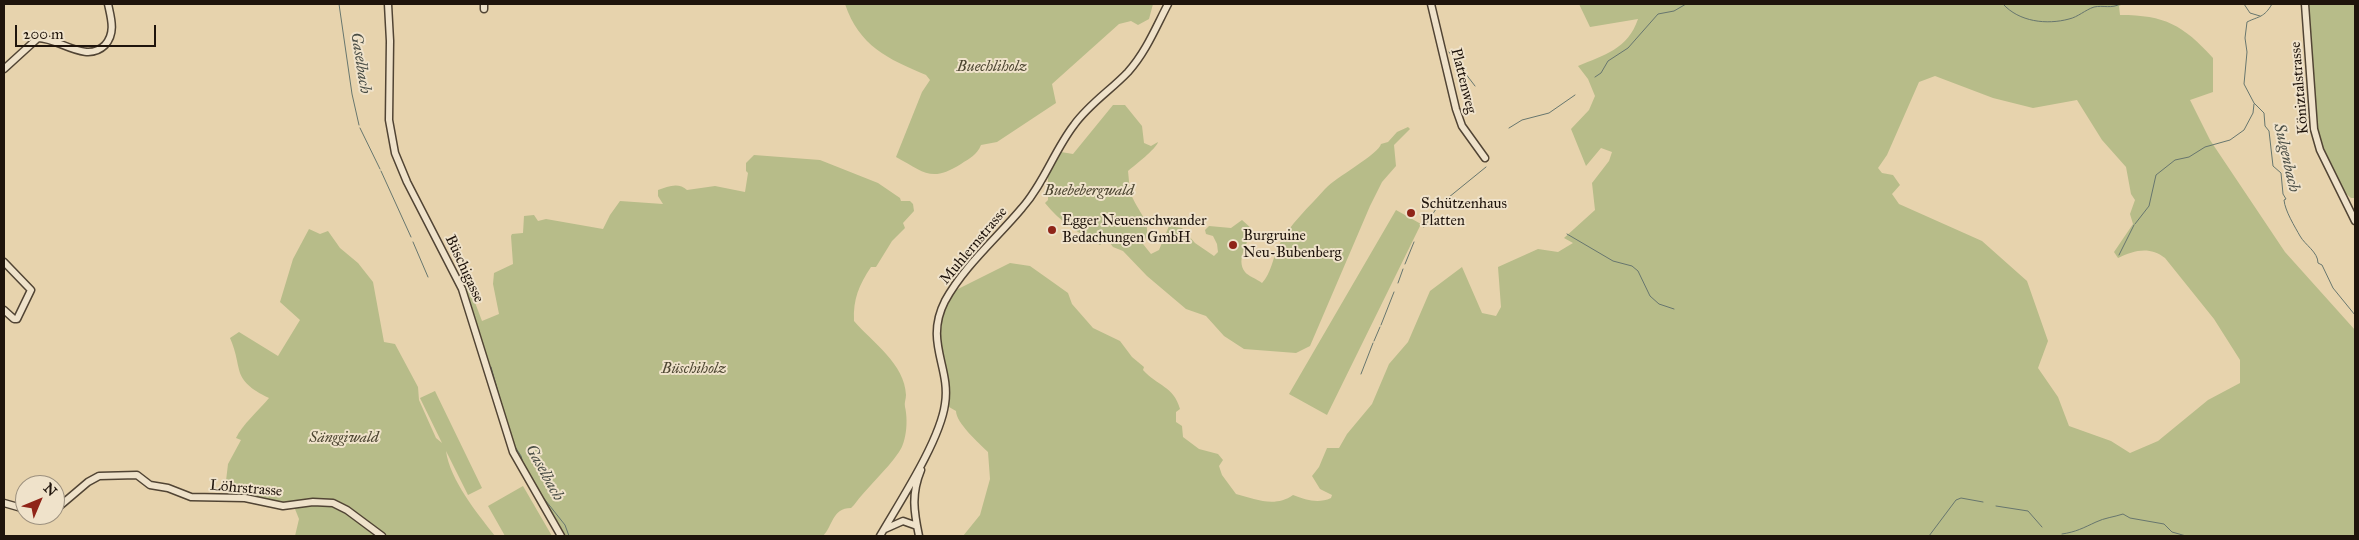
<!DOCTYPE html>
<meta charset="utf-8">
<style>
body{margin:0}
#map{position:relative;width:2359px;height:540px;overflow:hidden;background:#e7d3ad;font-family:"IM FELL Great Primer",serif}
canvas{display:block}
.frame{position:absolute;inset:0;border:5px solid #1f140c;pointer-events:none}
.north{position:absolute;left:15px;top:475px;width:50px;height:50px;box-sizing:border-box;background:#efe2ca;border:1px solid #9c907e;border-radius:50%;rotate:45deg;font-size:14px;font-weight:700;line-height:20px;text-align:center;color:#1f140c}
.north::after{content:'';display:block;margin:auto;width:18px;height:22px;background:#8f2418;clip-path:polygon(50% 0,100% 100%,50% 72%,0 100%)}
.scale{position:absolute;left:15px;top:25px;width:141px;height:22px;box-sizing:border-box;border:2px solid #1f140c;border-top:0;padding-left:6px;font-size:15px;line-height:18px;white-space:nowrap;color:#1f140c;-webkit-text-stroke:4px #efe2ca;paint-order:stroke}
</style>
<div id="map">
<canvas width="2359" height="540"></canvas>
<div class="frame"></div>
<div class="north">N</div>
<div class="scale">200 m</div>
</div>
<script>
const context = document.querySelector('canvas').getContext('2d');
context.lineJoin = 'round';
function paint(path, color) {
  context.fillStyle = color;
  context.fill(path, 'evenodd');
}
function stroke(path, color, width, dash) {
  context.strokeStyle = color;
  context.lineWidth = width;
  context.lineCap = dash ? 'butt' : 'round';
  context.setLineDash(dash || []);
  context.stroke(path);
}
function drawText(font, color, halo, rows, align = 'center') {
  context.font = font + ' "IM FELL Great Primer",serif';
  context.lineWidth = 4;
  context.setLineDash([]);
  context.textBaseline = 'middle';
  context.strokeStyle = halo;
  context.fillStyle = color;
  for (const [text, x, y, turn = 0] of rows) {
    context.save();
    context.translate(x, y);
    context.rotate((+turn || 0) * Math.PI / 180);
    context.textAlign = isNaN(turn) ? turn : align;
    if (halo) context.strokeText(text, 0, 0);
    context.fillText(text, 0, 0);
    context.restore();
  }
}
const green = new Path2D(`
 M 845,4 L 1153,4 L 1149,19 L 1138,25 L 1131,21 L 1119,24 L 1052,84 L 1056,103 L 997,142 L 981,145 C 977,155 970,158 961,164 C 931,183 924,172 896,157 L 922,92 L 930,80 L 926,75 C 888,59 859,46 845,4 Z
 M 1579,4 L 2123,4 L 2119,6 L 2120,15 C 2165,15 2183,25 2213,58 L 2213,92 L 2190,100 L 2210,140 L 2285,252 L 2355,330 L 2355,536 L 963,536 L 980,515 L 990,479 L 988,452 C 979,443 956,423 956,411 L 949,407 L 937,347 L 940,316 L 956,290 L 1010,263 L 1030,266 L 1054,283 L 1068,293 L 1072,304 L 1093,328 L 1120,341 L 1132,357 L 1144,367 L 1143,370 C 1157,386 1174,386 1180,409 L 1176,412 L 1176,422 L 1182,426 L 1183,437 L 1199,449 L 1218,454 L 1223,460 L 1219,466 L 1222,475 L 1236,494 C 1255,499 1275,508 1293,495 C 1306,500 1318,504 1331,498 L 1332,495 L 1320,489 L 1312,476 L 1319,467 L 1327,448 L 1339,448 L 1347,434 L 1372,404 L 1389,364 L 1408,342 L 1430,291 L 1462,267 L 1482,313 L 1496,316 L 1501,307 L 1498,267 L 1538,249 L 1558,252 L 1573,243 L 1564,238 L 1595,210 L 1592,183 L 1609,161 L 1612,152 L 1601,148 L 1586,166 L 1571,129 L 1589,110 L 1595,96 L 1588,79 L 1578,66 C 1604,55 1628,49 1638,19 L 1590,27 ZM 1935,76 L 1993,98 L 2033,108 L 2077,100 L 2102,140 L 2126,167 L 2131,194 L 2135,200 L 2130,214 L 2133,224 L 2114,252 L 2118,258 C 2134,250 2150,246 2165,258 L 2214,319 L 2240,360 L 2240,383 L 2208,400 L 2158,441 L 2130,453 L 2111,441 L 2069,426 L 2058,397 L 2038,368 L 2048,341 L 2027,281 L 1982,241 L 1899,204 L 1892,194 L 1900,185 L 1893,175 L 1882,173 L 1878,168 L 1887,155 L 1919,82 Z
 M 2305,4 L 2355,4 L 2355,198 L 2351,198 C 2306,161 2309,59 2305,4 Z
 M 1113,105 L 1125,105 L 1142,126 L 1144,143 L 1151,146 L 1158,142 C 1156,149 1135,165 1128,171 C 1129,179 1129,187 1131,194 C 1138,213 1155,224 1143,244 L 1151,254 L 1159,250 L 1169,226 L 1182,228 L 1195,243 L 1214,256 L 1218,252 L 1217,244 L 1213,236 L 1206,234 L 1205,230 L 1209,226 L 1231,228 L 1242,220 L 1252,229 C 1249,242 1235,259 1245,272 C 1248,276 1257,279 1262,283 C 1271,274 1273,257 1279,245 C 1290,224 1309,207 1325,189 C 1336,177 1379,154 1381,144 L 1388,142 L 1397,132 L 1408,127 L 1410,129 L 1394,145 L 1396,166 L 1382,182 L 1370,206 L 1310,346 L 1296,353 L 1244,349 L 1224,336 L 1206,316 L 1186,309 L 1147,276 L 1123,251 L 1113,247 L 1107,239 L 1100,245 C 1079,233 1060,222 1045,203 L 1048,200 L 1048,174 L 1061,152 L 1073,154 Z
 M 754,155 L 820,160 L 878,183 L 900,198 L 901,201 L 910,201 L 913,204 L 914,211 L 903,223 L 905,228 L 892,241 L 876,267 L 871,267 C 859,285 853,299 854,321 C 872,342 905,364 906,395 C 906,399 904,403 905,407 C 908,419 907,441 899,452 C 886,471 868,486 854,505 L 851,508 C 832,508 833,526 823,536 L 566,536 L 553,514 L 546,510 L 512,446 L 494,377 L 484,365 L 460,282 L 462,280 L 468,284 L 482,321 L 499,314 L 493,284 L 494,273 L 513,264 L 511,236 L 512,234 L 523,233 L 524,216 L 534,215 L 538,221 L 546,219 L 603,229 L 610,215 L 620,201 L 663,204 L 658,196 L 658,190 C 668,186 679,182 687,190 L 715,186 L 745,192 L 748,173 L 746,171 L 746,163 Z
 M 1396,210 L 1421,224 L 1327,415 L 1289,394 Z
 M 309,229 L 320,234 L 328,231 L 340,248 L 358,263 L 373,282 L 384,342 L 395,344 L 418,387 L 419,400 L 436,438 L 442,443 L 420,398 L 435,391 L 482,488 L 468,495 L 446,451 C 450,480 477,513 495,536 L 295,536 L 299,519 L 295,509 L 236,496 L 235,491 L 226,481 L 228,464 L 241,440 L 236,438 C 242,425 259,410 269,398 C 230,379 244,370 230,338 L 239,332 L 278,356 L 300,320 L 280,302 L 293,259 Z
 M 523,486 L 552,536 L 505,536 L 488,506 Z`);
const stream = new Path2D(`
 M 339,4 L 352,94 L 359,125
 M 2003,4 C 2019,22 2047,25 2069,19 C 2078,17 2085,10 2094,7 C 2103,5 2112,9 2120,4
 M 2244,4 L 2250,13 L 2260,16
 M 2272,4 C 2264,18 2259,16 2247,22 L 2245,38 L 2247,52 L 2244,84 L 2254,103 L 2264,113 L 2265,126 L 2269,131 L 2273,166 L 2281,173 L 2283,194 L 2286,199 L 2284,200 C 2285,211 2295,227 2300,236 C 2305,245 2318,252 2318,263 L 2322,265 L 2333,288 L 2355,315
 M 1449,52 L 1475,86
 M 1595,77 L 1601,73 L 1608,61 L 1628,48 L 1658,14 L 1674,11 L 1686,4
 M 360,128 L 380,169
 M 1509,128 L 1522,120 L 1549,113 L 1575,95
 M 381,171 L 411,237
 M 2135,224 L 2149,206 L 2156,175 L 2175,160 L 2189,157 L 2205,147 L 2230,140 L 2244,130 L 2253,113 L 2254,104
 M 1424,227 L 1438,206 L 1486,167
 M 1567,234 L 1613,261 L 1632,266 L 1638,271 L 1650,296 L 1659,304 L 1674,309
 M 413,242 L 428,277
 M 2119,255 L 2134,225
 M 1405,264 L 1414,242
 M 1398,283 L 1403,269
 M 1381,325 L 1394,292
 M 1374,341 L 1380,327
 M 491,367 L 504,413
 M 1361,374 L 1373,343
 M 514,445 L 521,456 L 523,463
 M 535,484 L 540,493
 M 542,496 L 565,525 L 569,536
 M 1996,506 L 2028,511 L 2042,527
 M 2062,534 C 2076,532 2083,528 2096,522 C 2104,518 2114,517 2123,514 L 2130,518 L 2164,524 L 2172,532 L 2186,536
 M 1929,536 L 1956,500 L 1961,498 L 1983,502`);
const minor = new Path2D(`
 M 388,4 L 390,41 L 389,120 L 395,153 L 407,182 L 462,289 L 513,452 L 561,536
 M 484,4 L 484,9
 M 1431,4 L 1456,109 L 1462,126 L 1485,158
 M 2305,4 L 2314,129 L 2320,150 L 2355,221
 M 4,69 L 38,38 C 59,38 86,64 105,45 C 116,33 111,18 108,4
 M 4,262 L 31,290 L 17,319 L 14,319 L 4,310
 M 4,503 L 25,509
 M 55,510 L 88,482 L 99,476 L 137,475 L 150,485 L 168,488 L 191,497 L 245,498 L 283,506 L 313,502 L 333,503 L 347,510 L 382,536
 M 885,529 L 903,521 L 917,526
 M 880,536 C 899,503 940,441 945,404 C 951,367 924,342 945,301 C 964,266 997,238 1022,208 C 1044,183 1054,151 1074,125 C 1089,104 1111,90 1128,72 C 1146,52 1156,27 1168,4
 M 919,536 C 914,512 911,494 921,470`);
const markers = [
 [1411,213,5,"#8f2418"],
 [1052,230,5,"#8f2418"],
 [1233,245,5,"#8f2418"]
];
const parkNames = [
 ["Buechliholz",992,67],
 ["Buebebergwald",1089,191],
 ["Büschiholz",694,369],
 ["Sänggiwald",344,438]
];
const streetNames = [
 ["Plattenweg",1463,81,76],
 ["Köniztalstrasse",2300,88,-95],
 ["Muhlernstrasse",974,246,-50],
 ["Büschigasse",464,269,65],
 ["Löhrstrasse",246,489,5]
];
const poiNames = [
 ["Schützenhaus",1421,204],
 ["Platten",1421,221],
 ["Egger Neuenschwander",1062,221],
 ["Bedachungen GmbH",1062,238],
 ["Burgruine",1243,236],
 ["Neu-Bubenberg",1243,253]
];
const waterNames = [
 ["Gaselbach",360,63,81],
 ["Sulgenbach",2286,158,77],
 ["Gaselbach",544,473,61]
];
paint(green, '#b7bc89');
stroke(stream, '#67766e', 1);
stroke(minor, '#514434', 9);
stroke(minor, '#efe2ca', 6);
for (const [x, y, r, color] of markers) {
  const dot = new Path2D();
  dot.arc(x, y, r, 0, 2 * Math.PI);
  context.fillStyle = color;
  context.fill(dot);
  stroke(dot, '#efe2ca', 2);
}
drawText('italic 15px', '#4d4632', '#efe2ca', parkNames);
drawText('15px', '#1f140c', '#efe2ca', streetNames);
drawText('15px', '#1f140c', '#efe2ca', poiNames, 'left');
drawText('italic 16px', '#494d45', '#efe2ca', waterNames);
</script>
